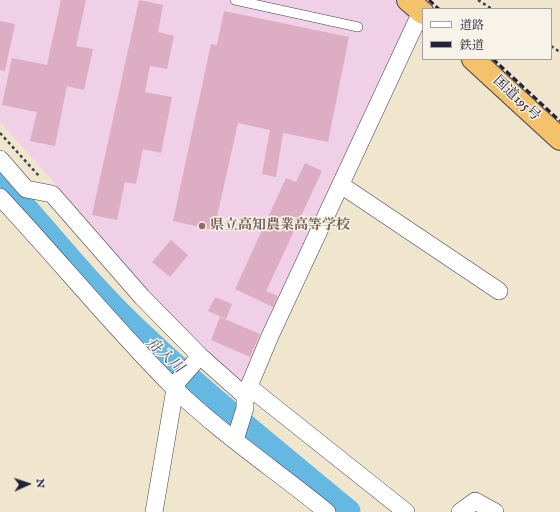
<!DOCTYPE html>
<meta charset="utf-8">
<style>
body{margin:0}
#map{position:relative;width:560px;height:512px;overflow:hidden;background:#f0e6cd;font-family:"IM FELL English","Noto Serif JP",serif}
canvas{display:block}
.legend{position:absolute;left:422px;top:8px;width:130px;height:52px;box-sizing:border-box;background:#f7f3e8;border:1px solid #a29fa3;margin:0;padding:5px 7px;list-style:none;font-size:12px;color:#22223b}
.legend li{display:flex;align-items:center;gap:8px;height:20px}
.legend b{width:20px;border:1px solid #a29fa3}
.north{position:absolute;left:8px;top:464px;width:40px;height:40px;-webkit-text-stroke:3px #f7f3e8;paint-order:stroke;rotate:87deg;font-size:11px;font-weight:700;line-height:16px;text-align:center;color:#22223b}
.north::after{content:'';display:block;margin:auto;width:14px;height:18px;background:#22223b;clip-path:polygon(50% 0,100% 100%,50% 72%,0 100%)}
</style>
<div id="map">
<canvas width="560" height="512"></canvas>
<ul class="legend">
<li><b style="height:5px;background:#fff"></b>道路</li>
<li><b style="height:5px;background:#22223b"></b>鉄道</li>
</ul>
<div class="north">N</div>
</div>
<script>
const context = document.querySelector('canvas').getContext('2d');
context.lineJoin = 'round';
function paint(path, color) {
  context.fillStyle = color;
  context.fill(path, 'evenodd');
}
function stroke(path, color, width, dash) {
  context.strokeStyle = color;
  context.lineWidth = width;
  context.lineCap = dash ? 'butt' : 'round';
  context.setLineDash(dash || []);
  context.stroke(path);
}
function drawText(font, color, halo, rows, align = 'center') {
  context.font = font + ' "IM FELL English","Noto Serif JP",serif';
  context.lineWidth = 3;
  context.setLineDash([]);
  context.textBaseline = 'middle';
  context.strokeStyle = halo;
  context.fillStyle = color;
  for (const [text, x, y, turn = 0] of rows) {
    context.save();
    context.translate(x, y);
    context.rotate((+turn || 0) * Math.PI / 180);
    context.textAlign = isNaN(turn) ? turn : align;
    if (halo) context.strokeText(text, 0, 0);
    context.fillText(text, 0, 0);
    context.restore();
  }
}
const built = new Path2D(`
 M 0,0 L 397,0 L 413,14 L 243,380 L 237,380 L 128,272 L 52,180 L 0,122 Z`);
const river = new Path2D(`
 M 0,181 C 45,231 87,285 136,331 C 203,395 276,453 347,512`);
const building = new Path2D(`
 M 61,0 L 86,0 L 76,46 L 93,49 L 84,90 L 67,86 L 55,146 L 30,141 L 37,112 L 2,105 L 12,58 L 47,65 Z
 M 139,0 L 163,5 L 158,32 L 174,36 L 167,69 L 150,66 L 145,92 L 172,97 L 161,153 L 143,149 L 136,184 L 125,182 L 117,220 L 92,215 Z
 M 224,11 L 349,37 L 328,142 L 283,133 L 276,177 L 262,174 L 270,130 L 238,123 L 214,230 L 173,221 L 211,44 L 217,45 Z
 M 0,21 L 15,24 L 5,71 L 0,70 Z
 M 305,163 L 322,171 L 266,291 L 278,296 L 273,307 L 235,289 L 286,178 L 296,182 Z
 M 171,240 L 188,255 L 170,277 L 152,262 Z
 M 215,297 L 232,304 L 226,319 L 208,311 Z
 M 220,317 L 260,334 L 250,357 L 211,340 Z`);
const path = new Path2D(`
 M 478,0 L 492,9
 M 551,46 L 560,52
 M 0,133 L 39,176`);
const lane = new Path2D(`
 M 235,0 L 358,27`);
const street = new Path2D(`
 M 0,159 L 26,189 L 52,194 L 142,297 L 200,356 L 245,396
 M 341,185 L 499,291
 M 0,197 C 59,260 113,327 174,388 C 220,433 277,471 327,512
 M 249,387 L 406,512
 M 235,440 L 245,408 L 245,396 L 270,336 L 421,12
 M 154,512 L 175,389 L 178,381 L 200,356
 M 460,512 L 475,501 L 495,512`);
const highway = new Path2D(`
 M 408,0 L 423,13
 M 473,59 L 560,139`);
const rail = new Path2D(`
 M 429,0 L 439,9
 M 493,59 L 560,121`);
const markers = [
 [202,226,4,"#8d6e63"]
];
const streetNames = [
 ["国道195号",516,99,43]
];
const educationNames = [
 ["県立高知農業高等学校",210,226]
];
const waterNames = [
 ["舟入川",164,356,42]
];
paint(built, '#efd0e6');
stroke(river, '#65b8e1', 27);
paint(building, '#dcadc3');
stroke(lane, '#413f51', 10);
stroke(street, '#413f51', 18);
stroke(highway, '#413f51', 24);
stroke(path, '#413f51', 2.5, [3, 3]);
stroke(lane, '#fff', 9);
stroke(street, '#fff', 17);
stroke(highway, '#f3c26a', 22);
stroke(rail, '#22223b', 3, [6, 3]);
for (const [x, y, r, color] of markers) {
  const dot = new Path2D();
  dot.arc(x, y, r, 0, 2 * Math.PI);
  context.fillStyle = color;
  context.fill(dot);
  stroke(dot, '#f7f3e8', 1.5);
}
drawText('14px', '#22223b', '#f7f3e8', streetNames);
drawText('bold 14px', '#785e54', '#f7f3e8', educationNames, 'left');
drawText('italic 15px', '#395675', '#f7f3e8', waterNames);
</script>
